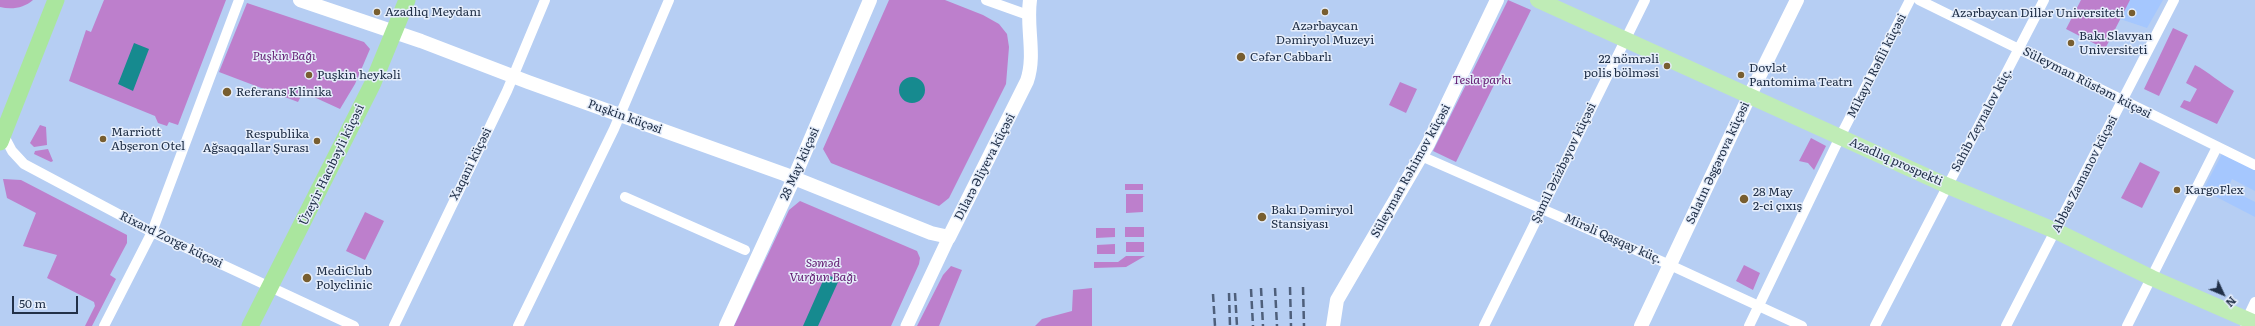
<!DOCTYPE html>
<meta charset="utf-8">
<style>
body{margin:0}
#map{position:relative;width:2255px;height:326px;overflow:hidden;background:#b6cef3;font-family:Literata,serif}
canvas{display:block}
.north{position:absolute;left:2203px;top:274px;width:40px;height:40px;-webkit-text-stroke:3px #e6eefb;paint-order:stroke;rotate:134deg;font-size:11px;font-weight:700;line-height:16px;text-align:center;color:#213048}
.north::after{content:'';display:block;margin:auto;width:14px;height:18px;background:#213048;clip-path:polygon(50% 0,100% 100%,50% 72%,0 100%)}
.scale{position:absolute;left:12px;top:296px;width:66px;height:18px;box-sizing:border-box;border:2px solid #213048;border-top:0;padding-left:5px;font-size:12px;line-height:14px;white-space:nowrap;color:#213048;-webkit-text-stroke:3px #e6eefb;paint-order:stroke}
</style>
<div id="map">
<canvas width="2255" height="326"></canvas>
<div class="north">N</div>
<div class="scale">50 m</div>
</div>
<script>
const context = document.querySelector('canvas').getContext('2d');
context.lineJoin = 'round';
function paint(path, color) {
  context.fillStyle = color;
  context.fill(path, 'evenodd');
}
function stroke(path, color, width, dash) {
  context.strokeStyle = color;
  context.lineWidth = width;
  context.lineCap = dash ? 'butt' : 'round';
  context.setLineDash(dash || []);
  context.stroke(path);
}
function drawText(font, color, halo, rows, align = 'center') {
  context.font = font + ' Literata,serif';
  context.lineWidth = 3;
  context.setLineDash([]);
  context.textBaseline = 'middle';
  context.strokeStyle = halo;
  context.fillStyle = color;
  for (const [text, x, y, turn = 0] of rows) {
    context.save();
    context.translate(x, y);
    context.rotate((+turn || 0) * Math.PI / 180);
    context.textAlign = isNaN(turn) ? turn : align;
    if (halo) context.strokeText(text, 0, 0);
    context.fillText(text, 0, 0);
    context.restore();
  }
}
const built = new Path2D(`
 M 2082,0 L 2163,0 L 2147,28 L 2120,19 Z
 M 2222,154 L 2255,170 L 2255,191 L 2232,179 L 2228,188 L 2255,202 L 2255,217 L 2203,190 Z`);
const green = new Path2D(`
 M 0,0 L 33,0 C 24,8 12,10 0,7 Z
 M 104,0 L 226,0 L 178,125 L 169,122 L 167,126 L 158,123 L 155,116 L 69,81 L 86,30 L 91,32 Z
 M 889,0 L 945,0 L 983,15 L 999,24 L 1007,34 L 1009,47 L 1006,84 L 949,198 L 939,206 L 831,163 L 823,149 Z
 M 1508,0 L 1531,10 L 1456,162 L 1433,151 Z
 M 2081,0 L 2130,0 L 2105,49 L 2066,29 Z
 M 247,3 L 364,42 L 370,49 L 355,84 L 340,109 L 303,92 L 298,102 L 219,72 Z
 M 2173,28 L 2188,35 L 2159,96 L 2144,89 Z
 M 2195,65 C 2209,72 2220,83 2234,91 L 2217,124 L 2180,107 L 2184,100 L 2190,102 L 2197,89 L 2186,83 Z
 M 1400,82 L 1417,89 L 1406,113 L 1389,105 Z
 M 40,125 L 46,127 L 47,145 L 34,147 L 30,143 Z
 M 1811,138 L 1826,146 L 1814,170 L 1808,163 L 1799,161 Z
 M 48,149 L 53,161 L 51,162 L 34,154 L 35,151 Z
 M 2140,162 L 2160,172 L 2142,208 L 2121,198 Z
 M 3,179 L 21,180 L 127,235 L 127,243 L 110,275 L 116,279 L 92,326 L 85,326 L 95,306 L 94,302 L 47,278 L 57,255 L 23,246 L 36,213 L 7,198 Z
 M 1125,184 L 1143,184 L 1143,190 L 1125,190 Z
 M 1126,194 L 1143,194 L 1143,212 L 1126,213 Z
 M 800,201 L 917,251 L 920,258 L 919,264 L 891,326 L 734,326 L 789,210 Z
 M 365,212 L 384,221 L 365,260 L 346,251 Z
 M 1125,227 L 1144,227 L 1144,237 L 1125,237 Z
 M 1096,228 L 1115,228 L 1115,237 L 1096,238 Z
 M 1126,242 L 1144,242 L 1144,252 L 1126,252 Z
 M 1115,244 L 1115,254 L 1097,254 L 1097,245 Z
 M 1126,256 L 1145,256 L 1126,267 L 1094,268 L 1094,262 L 1118,262 Z
 M 1744,265 L 1760,273 L 1753,290 L 1736,281 Z
 M 951,266 L 962,270 L 939,326 L 917,326 L 943,275 Z
 M 1092,288 L 1092,326 L 1035,326 L 1042,319 L 1072,311 L 1073,290 Z`);
const water = new Path2D(`
 M 134,43 L 149,49 L 133,91 L 118,84 Z
 M899 90a13 13 0 1 1 26 0a13 13 0 1 1-26 0Z
 M 826,274 L 839,280 L 818,326 L 803,326 Z`);
const minor = new Path2D(`
 M 986,0 L 1028,15
 M 1919,0 L 2255,165
 M 3,134 L 12,151 L 24,164 L 152,232 L 354,326
 M 1421,156 L 1670,265 L 1802,326
 M 625,197 L 745,250
 M 2245,323 L 2255,302
 M 104,326 L 152,232 L 239,0
 M 394,326 L 507,91 L 545,0
 M 518,326 L 614,129 L 669,0
 M 1484,326 L 1645,0
 M 1749,326 L 1840,137 L 1910,0
 M 1875,326 L 2044,0
 M 2006,326 L 2174,0
 M 2127,326 L 2217,147`);
const tertiary = new Path2D(`
 M 907,326 L 949,237`);
const secondary = new Path2D(`
 M 300,0 L 421,41 L 528,82 L 784,174 L 931,233 L 949,237 L 1027,81 C 1036,55 1026,27 1030,0
 M 726,326 L 794,178 L 870,0
 M 1333,326 L 1337,300 L 1428,144 L 1497,0
 M 1641,326 L 1748,99 L 1797,0`);
const primary = new Path2D(`
 M 1538,0 L 1948,186 L 2056,231 L 2152,278 L 2255,323`);
const trunk = new Path2D(`
 M 0,142 L 56,0
 M 250,326 L 372,85 L 407,0`);
const rail = new Path2D(`
 M 1290,287 L 1291,326
 M 1303,287 L 1304,326
 M 1261,288 L 1263,326
 M 1275,288 L 1277,326
 M 1251,289 L 1253,326
 M 1229,293 L 1230,326
 M 1235,293 L 1237,326
 M 1213,294 L 1215,326`);
const markers = [
 [377,12,4,"#785e30"],
 [1325,12,4,"#785e30"],
 [2132,13,4,"#785e30"],
 [2071,43,4,"#785e30"],
 [1241,57,5,"#785e30"],
 [1667,66,4,"#785e30"],
 [309,75,4,"#785e30"],
 [1741,75,4,"#785e30"],
 [227,92,5,"#785e30"],
 [103,139,4,"#785e30"],
 [317,141,4,"#785e30"],
 [2177,190,4,"#785e30"],
 [1744,199,5,"#785e30"],
 [1262,217,5,"#785e30"],
 [307,278,5,"#785e30"]
];
const poiNames = [
 ["Azadlıq Meydanı",385,12],
 ["Azərbaycan Dillər Universiteti",2124,13,"right"],
 ["Azərbaycan",1325,26,"center"],
 ["Dəmiryol Muzeyi",1325,40,"center"],
 ["Bakı Slavyan",2079,36],
 ["Universiteti",2079,50],
 ["Cəfər Cabbarlı",1250,57],
 ["22 nömrəli",1659,59,"right"],
 ["polis bölməsi",1659,73,"right"],
 ["Dovlət",1749,68],
 ["Pantomima Teatrı",1749,82],
 ["Puşkin heykəli",317,75],
 ["Referans Klinika",236,92],
 ["Marriott",111,132],
 ["Abşeron Otel",111,146],
 ["Respublika",309,134,"right"],
 ["Ağsaqqallar Şurası",309,148,"right"],
 ["KargoFlex",2185,190],
 ["28 May",1753,192],
 ["2-ci çıxış",1753,206],
 ["Bakı Dəmiryol",1271,210],
 ["Stansiyası",1271,224],
 ["MediClub",316,271],
 ["Polyclinic",316,285]
];
const parkNames = [
 ["Puşkin Bağı",284,56],
 ["Tesla parkı",1482,80],
 ["Səməd",823,263],
 ["Vurğun Bağı",823,277]
];
const streetNames = [
 ["Mikayıl Rəfili küçəsi",1877,66,-63],
 ["Süleyman Rüstəm küçəsi",2087,83,27],
 ["Puşkin küçəsi",625,117,20],
 ["Sahib Zeynalov küç.",1982,120,-62],
 ["Azadlıq prospekti",1896,162,24],
 ["Şamil Əzizbəyov küçəsi",1564,163,-64],
 ["Salatın Əsgərova küçəsi",1718,163,-65],
 ["Xaqani küçəsi",471,164,-64],
 ["28 May küçəsi",800,164,-66],
 ["Üzeyir Hacıbəyli küçəsi",332,165,-64],
 ["Dilarə Əliyeva küçəsi",985,167,-63],
 ["Süleyman Rəhimov küçəsi",1411,171,-61],
 ["Abbas Zamanov küçəsi",2085,174,-63],
 ["Mirəli Qaşqay küç.",1613,239,24],
 ["Rixard Zorge küçəsi",171,240,26]
];
paint(built, '#a5c7fe');
paint(green, '#bd7fcc');
paint(water, '#168a8f');
stroke(minor, '#fff', 10);
stroke(tertiary, '#fff', 13);
stroke(secondary, '#fff', 14);
stroke(primary, '#bfecb6', 16);
stroke(trunk, '#aae69e', 17);
stroke(rail, '#4e5f7b', 2.5, [8, 4]);
for (const [x, y, r, color] of markers) {
  const dot = new Path2D();
  dot.arc(x, y, r, 0, 2 * Math.PI);
  context.fillStyle = color;
  context.fill(dot);
  stroke(dot, '#e6eefb', 1.5);
}
drawText('12px', '#213048', '#e6eefb', poiNames, 'left');
drawText('italic 12px', '#621b71', '#e6eefb', parkNames);
drawText('12px', '#213048', '#e6eefb', streetNames);
</script>
